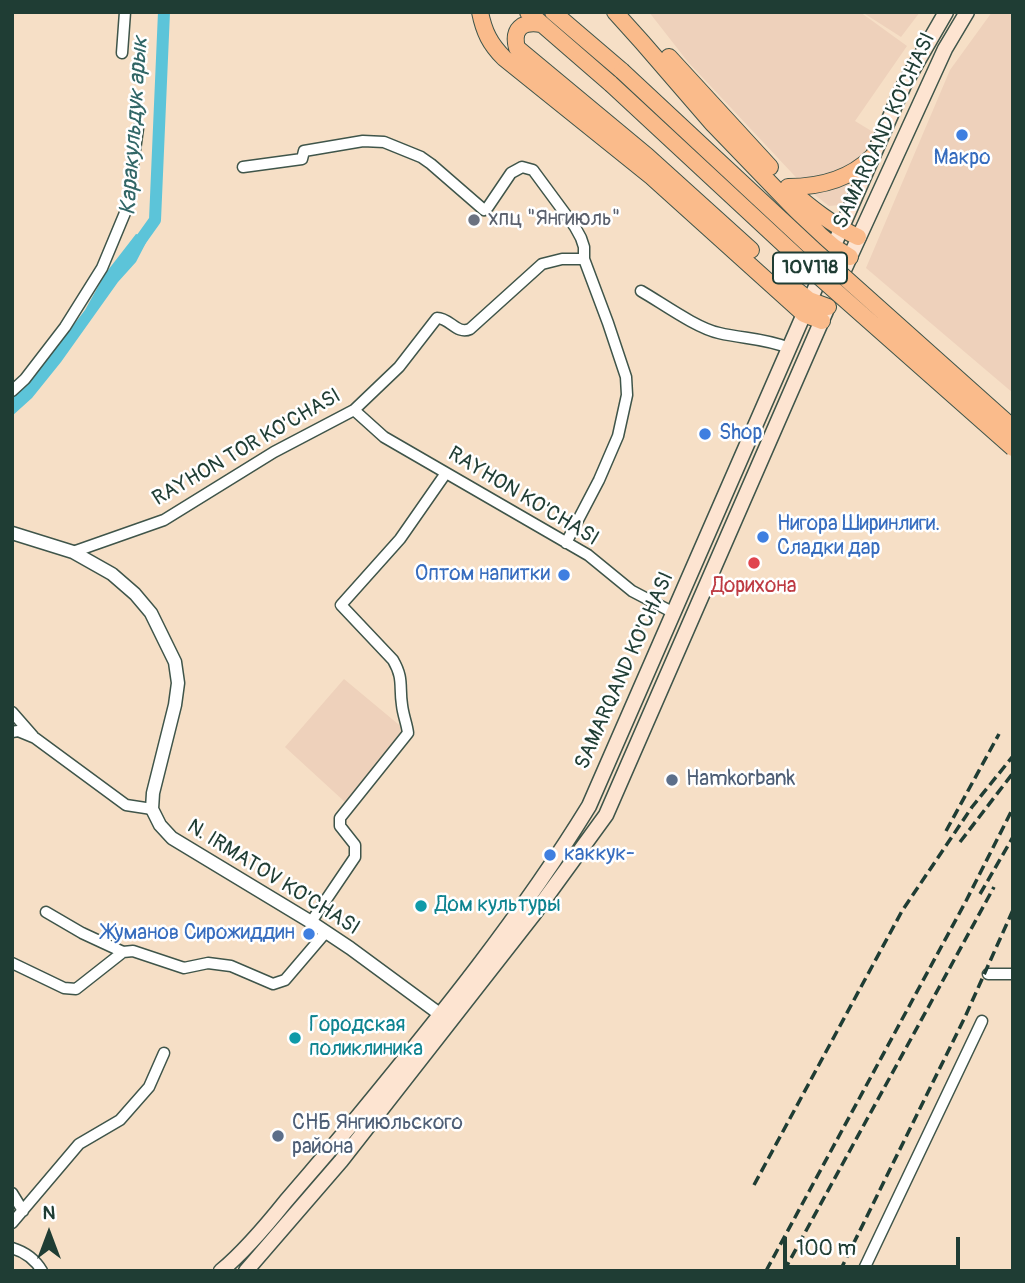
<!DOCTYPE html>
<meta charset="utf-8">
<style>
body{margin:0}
#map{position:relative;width:1025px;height:1283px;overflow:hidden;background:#f6dfc6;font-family:Pangolin,sans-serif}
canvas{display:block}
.frame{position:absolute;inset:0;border:14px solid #1f3d34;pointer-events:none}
.north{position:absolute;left:14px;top:1199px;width:70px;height:70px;-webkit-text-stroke:5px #fff;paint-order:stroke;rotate:0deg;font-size:19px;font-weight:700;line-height:28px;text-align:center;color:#1f3d34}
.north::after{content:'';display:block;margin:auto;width:24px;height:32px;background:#1f3d34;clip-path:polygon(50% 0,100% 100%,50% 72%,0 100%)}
.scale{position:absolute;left:783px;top:1237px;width:177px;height:32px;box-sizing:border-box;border:4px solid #1f3d34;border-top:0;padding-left:9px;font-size:21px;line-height:24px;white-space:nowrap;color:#1f3d34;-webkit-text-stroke:5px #fff;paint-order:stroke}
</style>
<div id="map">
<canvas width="1025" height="1283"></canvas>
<div class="frame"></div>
<div class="north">N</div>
<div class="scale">100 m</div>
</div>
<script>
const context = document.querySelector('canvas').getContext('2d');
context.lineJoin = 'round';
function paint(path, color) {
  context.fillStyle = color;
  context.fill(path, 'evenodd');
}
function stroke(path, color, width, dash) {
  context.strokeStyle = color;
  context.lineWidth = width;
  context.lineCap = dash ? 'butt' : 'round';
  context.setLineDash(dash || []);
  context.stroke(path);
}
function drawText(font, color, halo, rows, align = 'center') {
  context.font = font + ' Pangolin,sans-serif';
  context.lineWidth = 5;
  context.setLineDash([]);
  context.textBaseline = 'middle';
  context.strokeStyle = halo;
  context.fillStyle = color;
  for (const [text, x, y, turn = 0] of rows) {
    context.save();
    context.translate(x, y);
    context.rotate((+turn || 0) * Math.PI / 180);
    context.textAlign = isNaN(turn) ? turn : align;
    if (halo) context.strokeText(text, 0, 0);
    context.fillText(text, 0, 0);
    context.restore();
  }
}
const built = new Path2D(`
 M 649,12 L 860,12 L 907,46 L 855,121 L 873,132 L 840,205 L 829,206 L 806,188 L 688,62 Z
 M 862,12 L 920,12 L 901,37 Z
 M 992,12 L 1013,12 L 1013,393 L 866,268 L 950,70 Z
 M 344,679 L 404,729 L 346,803 L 285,747 Z`);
const water = new Path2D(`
 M 136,234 L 149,237 L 136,262 L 118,282 L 61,362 L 32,398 L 12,416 L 12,398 L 28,384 L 85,310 L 105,274 Z`);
const canal = new Path2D(`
 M 135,248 L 155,220 L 164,12`);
const minor = new Path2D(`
 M 122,53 L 125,12
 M 243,167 L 302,159 L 304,151 L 363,141 L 384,142 L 421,157 L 431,164 L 484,210 L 488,207 L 511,173 L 522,167 L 533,170 L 575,227 L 581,238 L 584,247 L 584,259 L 608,323 L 626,377 L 627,395 L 618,436 L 599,480 L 566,543
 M 641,291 C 662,303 696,328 719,333 C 744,339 764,338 789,348
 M 12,391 L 25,379 L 65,327 L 102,268 L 127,208 L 138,128
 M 354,410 L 384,437 L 588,555 L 632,591 L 674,613
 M 73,552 L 164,520 L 274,452 L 354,410 L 399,367 L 437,318 C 450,318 457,335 470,329 L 542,264 L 562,259 L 584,259
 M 12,712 L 33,736
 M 12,732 L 18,731 L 35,738 L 126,805 L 152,809
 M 46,912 L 82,933 L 123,952
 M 311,922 L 355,857 L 355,845 L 340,826 L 340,818 L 408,733 C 407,724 403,715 402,705 C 399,686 404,679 393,660 L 341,605 L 400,539 L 446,473
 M 12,963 L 64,988 L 76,989 L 123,952 L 133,951 L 184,968 L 208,963 L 231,966 L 273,984 L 285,980 L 326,932
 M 988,974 L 1013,974
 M 12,1193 L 23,1211
 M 12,1223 L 79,1144 L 120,1120 L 149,1087 L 164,1053
 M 12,1248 C 25,1252 35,1259 42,1271
 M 863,1271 L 982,1021`);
const tertiary = new Path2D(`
 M 12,533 L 73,552 L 112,574 L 135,594 L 151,613 L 175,662 L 178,683 L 175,705 L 153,793 L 152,809 L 160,825 L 172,838 L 311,922 L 350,948 L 441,1015`);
const secondary = new Path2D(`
 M 838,283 L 945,49 L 967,12
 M 221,1271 C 245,1251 266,1226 286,1201 C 309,1174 332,1148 355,1120 C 438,1019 521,917 589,806 L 904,85 L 946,12
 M 246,1271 L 341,1161 L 534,914 L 606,815 L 826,311`);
const primary = new Path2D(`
 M 480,12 C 484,32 490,44 504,58 L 652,177 L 804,314 L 822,321
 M 528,12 L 611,84
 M 553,12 L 622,71
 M 615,12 L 642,42 L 713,124 L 820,235 L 834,247 L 850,257
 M 541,24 C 522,21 512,29 517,48 L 647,156 L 751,250
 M 669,57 L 770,167
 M 788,187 C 819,187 850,179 872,157
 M 789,189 C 811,208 832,225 858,237
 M 780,277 L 809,300 L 828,307`);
const rail = new Path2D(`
 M 946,831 L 999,734
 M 960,842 L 1013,773
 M 980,894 L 1013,837
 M 754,1185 L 902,911 L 972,807 L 1013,756
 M 766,1271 L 966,901 L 1013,808
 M 784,1271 L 994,887
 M 840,1271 L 965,1017 L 1013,910`);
const primaryBridge = new Path2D(`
 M 622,71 L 814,250 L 1013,428
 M 611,84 L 806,265 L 1013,448`);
const markers = [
 [962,135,7,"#3f7fe0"],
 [474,220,7,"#6b7280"],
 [705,434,7,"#3f7fe0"],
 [763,537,7,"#3f7fe0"],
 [754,563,7,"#e0444e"],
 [564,575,7,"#3f7fe0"],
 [672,780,7,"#5c6f8a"],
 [550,855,7,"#3f7fe0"],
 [421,906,7,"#0f9aa8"],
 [309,934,7,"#3f7fe0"],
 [295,1038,7,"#0f9aa8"],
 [278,1136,7,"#5c6f8a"]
];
const shields = [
 [810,268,74]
];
const shieldNames = [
 ["10V118",810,268]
];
const streetNames = [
 ["SAMARQAND KO'CHASI",885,131,-65],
 ["RAYHON TOR KO'CHASI",247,448,-30],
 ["RAYHON KO'CHASI",523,497,31],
 ["SAMARQAND KO'CHASI",625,671,-66],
 ["N. IRMATOV KO'CHASI",273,878,32]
];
const shopNames = [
 ["Макро",962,159,"center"],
 ["Shop",719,434],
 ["Нигора Ширинлиги.",777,525],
 ["Сладки дар",777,549],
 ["Оптом напитки",550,575,"right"],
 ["каккук-",564,855],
 ["Жуманов Сирожиддин",295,934,"right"]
];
const worshipNames = [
 ["хпц \"Янгиюль\"",488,220]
];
const healthNames = [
 ["Дорихона",754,587]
];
const serviceNames = [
 ["Hamkorbank",686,780],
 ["СНБ Янгиюльского",292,1124],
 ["района",292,1148]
];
const cultureNames = [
 ["Дом культуры",435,906],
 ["Городская",309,1026],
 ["поликлиника",309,1050]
];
const waterNames = [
 ["Каракульдук арык",135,126,-86]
];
paint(built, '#eed1bb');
paint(water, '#5cc4d9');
stroke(canal, '#5cc4d9', 12);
stroke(minor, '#3f554a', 13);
stroke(tertiary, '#3f554a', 15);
stroke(secondary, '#3f554a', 17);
stroke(primary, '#3f554a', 18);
stroke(minor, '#fff', 10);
stroke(tertiary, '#fff', 12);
stroke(secondary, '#fde4d1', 14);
stroke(primary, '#fabb8b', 16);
stroke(rail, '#1f3d34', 3.5, [10, 5]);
stroke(primaryBridge, '#3f554a', 18, []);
stroke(primaryBridge, '#fabb8b', 16);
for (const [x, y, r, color] of markers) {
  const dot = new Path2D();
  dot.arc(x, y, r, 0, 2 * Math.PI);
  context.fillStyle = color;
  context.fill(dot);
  stroke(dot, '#fff', 2.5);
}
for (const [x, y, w] of shields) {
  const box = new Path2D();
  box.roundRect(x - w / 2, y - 15.5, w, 31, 5);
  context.fillStyle = '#fff';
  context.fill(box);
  stroke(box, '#1f3d34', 2);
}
drawText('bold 19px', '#1f3d34', null, shieldNames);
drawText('21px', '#1f3d34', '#fff', streetNames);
drawText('21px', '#366cbe', '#fff', shopNames, 'left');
drawText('21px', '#5b616d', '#fff', worshipNames, 'left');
drawText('21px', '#be3a42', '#fff', healthNames);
drawText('21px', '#4e5e75', '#fff', serviceNames, 'left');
drawText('21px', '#0d838f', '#fff', cultureNames, 'left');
drawText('italic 23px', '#316666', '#fff', waterNames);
</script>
